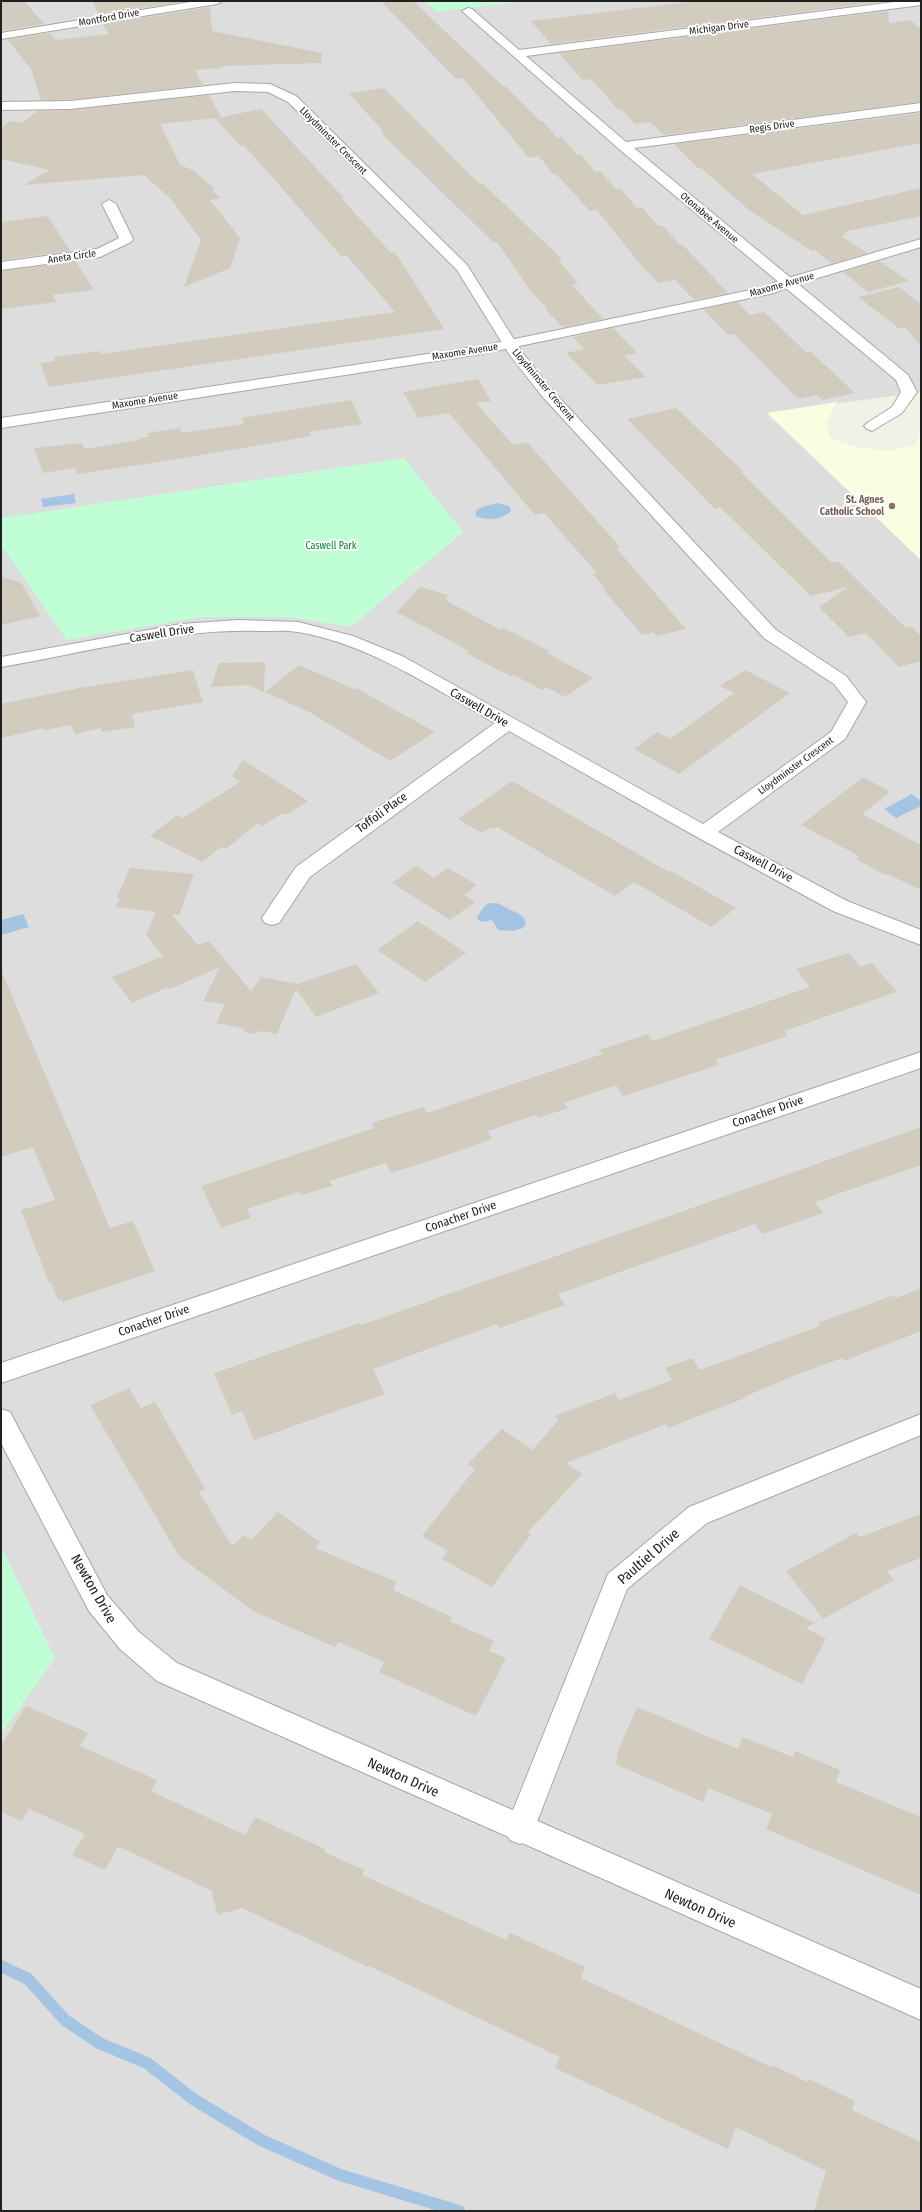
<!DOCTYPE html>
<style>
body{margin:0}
#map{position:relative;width:922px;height:2212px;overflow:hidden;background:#f2f1e6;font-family:"Fira Sans Condensed",sans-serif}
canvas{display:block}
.frame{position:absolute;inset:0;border:2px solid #202020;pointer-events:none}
</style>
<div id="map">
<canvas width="922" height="2212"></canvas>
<div class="frame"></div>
</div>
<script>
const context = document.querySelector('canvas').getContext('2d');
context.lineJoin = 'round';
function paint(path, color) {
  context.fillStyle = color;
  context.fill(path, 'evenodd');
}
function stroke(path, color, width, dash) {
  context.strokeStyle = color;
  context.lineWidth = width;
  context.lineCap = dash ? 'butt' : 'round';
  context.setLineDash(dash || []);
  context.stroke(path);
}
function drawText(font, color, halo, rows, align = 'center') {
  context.font = font + ' "Fira Sans Condensed",sans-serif';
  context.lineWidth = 4;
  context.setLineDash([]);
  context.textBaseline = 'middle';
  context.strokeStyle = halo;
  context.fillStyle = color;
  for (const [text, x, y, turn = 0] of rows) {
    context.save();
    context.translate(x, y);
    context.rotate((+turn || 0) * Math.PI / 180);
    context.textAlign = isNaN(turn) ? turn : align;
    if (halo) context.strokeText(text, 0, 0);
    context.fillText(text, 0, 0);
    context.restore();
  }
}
const residential = new Path2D(`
 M 1,1 L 921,1 L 921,392 L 767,413 L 921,560 L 921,2211 L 1,2211 Z`);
const education = new Path2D(`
 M 837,402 L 826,422 L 830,438 L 855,447 L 887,451 L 916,445 L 921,430 L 921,560 L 767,413 Z`);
const park = new Path2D(`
 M 424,1 L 526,1 L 437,12 Z
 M 404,458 L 463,532 L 351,627 L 289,617 L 201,617 L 67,640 L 1,545 L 1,518 Z
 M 1,1546 L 55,1658 L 1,1734 Z`);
const water = new Path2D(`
 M 74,494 L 76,503 L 43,507 L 41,499 Z
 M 497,503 L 509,506 L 511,511 C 502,520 486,521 476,516 L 476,511 L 479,508 Z
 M 912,794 L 921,801 L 921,806 L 896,818 L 884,809 Z
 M 497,903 L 519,914 L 524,918 L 526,923 L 523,928 L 513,931 L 498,930 L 492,920 L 482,922 L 478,920 L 477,917 C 484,908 483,902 497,903 Z
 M 23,914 L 29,927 L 1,935 L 1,920 Z`);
const stream = new Path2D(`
 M 1,1966 L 28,1979 L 65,2020 L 99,2043 L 147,2063 L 193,2099 L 261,2140 L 340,2175 L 459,2211`);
const building = new Path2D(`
 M 1,1 L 24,1 L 44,24 L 1,31 Z
 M 92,1 L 187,1 L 99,15 Z
 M 381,1 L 413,1 L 503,86 L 505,86 L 540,121 L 543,121 L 557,138 L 562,137 L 577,155 L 581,154 L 595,172 L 600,171 L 616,189 L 621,189 L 637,208 L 642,207 L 658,226 L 663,226 L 680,245 L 683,245 L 728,293 L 694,300 L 675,280 L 659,283 L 640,264 L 597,210 L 590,211 L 556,174 L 553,174 L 539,156 L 529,158 L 463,78 L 456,79 Z
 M 696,1 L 887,1 L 551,44 L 531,21 Z
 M 210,7 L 212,31 L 322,53 L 321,63 L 221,66 L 223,68 L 195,70 L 203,85 L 70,100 L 41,100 L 31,69 L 7,39 L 50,33 L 56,40 L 109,34 L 103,24 Z
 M 888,11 L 889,23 L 910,20 L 921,29 L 921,102 L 664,135 L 650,122 L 635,124 L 622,110 L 618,110 L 595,83 L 589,79 L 582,80 L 559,53 Z
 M 384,88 L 478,183 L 482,183 L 562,259 L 558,259 L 578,284 L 572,285 L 603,319 L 563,327 L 545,309 L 548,309 L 532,293 L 497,242 L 493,242 L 381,133 L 383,132 L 381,129 L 349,93 Z
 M 209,95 L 221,117 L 261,109 L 344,198 L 341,198 L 391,253 L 395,252 L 444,329 L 49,387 L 40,363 L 55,361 L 54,357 L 100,351 L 101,354 L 395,312 L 346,255 L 341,256 L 244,145 L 240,146 L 215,118 L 160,124 L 180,165 L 193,170 L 215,189 L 212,190 L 220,198 L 210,200 L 240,238 L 230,268 L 184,287 L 201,240 L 171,199 L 144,175 L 24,185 L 50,170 L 1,159 L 1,128 L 10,121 L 21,123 L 38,111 L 70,110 Z
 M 921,113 L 921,143 L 752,174 L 803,215 L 921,188 L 921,216 L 843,232 L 847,234 L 841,236 L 867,253 L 832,264 L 815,250 L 812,251 L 749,210 L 701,168 L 698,168 L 674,144 Z
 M 48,216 L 70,251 L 1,260 L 1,222 Z
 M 879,261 L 909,281 L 868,292 L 843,272 Z
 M 76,262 L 94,290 L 53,295 L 56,302 L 1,309 L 1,271 Z
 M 899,287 L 921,304 L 921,346 L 905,327 L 900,329 L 858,297 Z
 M 737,302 L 750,315 L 764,312 L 806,352 L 810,351 L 855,393 L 823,400 L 817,395 L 798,399 L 734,334 L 728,335 L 703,309 Z
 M 613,328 L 637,353 L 624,356 L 646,377 L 598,385 L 566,353 L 585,349 L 572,337 Z
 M 478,379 L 491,401 L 476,403 L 513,445 L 527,442 L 620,547 L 616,548 L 686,629 L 657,636 L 653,632 L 642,635 L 603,589 L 605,589 L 593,574 L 597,573 L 544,513 L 535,515 L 449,413 L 418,418 L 403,392 Z
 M 351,400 L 362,424 L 309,432 L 312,436 L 172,460 L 77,474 L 75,468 L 43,473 L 34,448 L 82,443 L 84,449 L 139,440 L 138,438 L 148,437 L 147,433 L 180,428 L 182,433 L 244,424 L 242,418 Z
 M 676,408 L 743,471 L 741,472 L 832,563 L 838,561 L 906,628 L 911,626 L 921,636 L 921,661 L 899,667 L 866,633 L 849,637 L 819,607 L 848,587 L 811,596 L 720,507 L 715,509 L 627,419 Z
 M 1,577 L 21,582 L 40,616 L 1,625 Z
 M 420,587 L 448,595 L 445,600 L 501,630 L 504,628 L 550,651 L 547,653 L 593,678 L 565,697 L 546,687 L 542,690 L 514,675 L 512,677 L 466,653 L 469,651 L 397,612 Z
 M 265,662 L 264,692 L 249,685 L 211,687 L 219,663 Z
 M 299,665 L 354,689 L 356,688 L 435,732 L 390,761 L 311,713 L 265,692 Z
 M 193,670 L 203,702 L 132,714 L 135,727 L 102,732 L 101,728 L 75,734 L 71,725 L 45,730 L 44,728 L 1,738 L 1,704 L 79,688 Z
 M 745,670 L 790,693 L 679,774 L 634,749 L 657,732 L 670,739 L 734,693 L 720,686 Z
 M 243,760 L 308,801 L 286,815 L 283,813 L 262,826 L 258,823 L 226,849 L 221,847 L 202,862 L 150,836 L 177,815 L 183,818 L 240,782 L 232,776 Z
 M 863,777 L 890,792 L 862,814 L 921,845 L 921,890 L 887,874 L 885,875 L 856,859 L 859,856 L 801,825 Z
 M 512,781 L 669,872 L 671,871 L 736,908 L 711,927 L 634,882 L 615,896 L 497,827 L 494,829 L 491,827 L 482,833 L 458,819 Z
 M 416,866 L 434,878 L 448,868 L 477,885 L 464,895 L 475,902 L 450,920 L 392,883 Z
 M 130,868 L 194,874 L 179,915 L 171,914 L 198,945 L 209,941 L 251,991 L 261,977 L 298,984 L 356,964 L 379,993 L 316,1017 L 296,989 L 277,1034 L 261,1031 L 255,1034 L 245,1032 L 242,1028 L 216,1023 L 225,1004 L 203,1001 L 220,967 L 170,989 L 168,987 L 132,1003 L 112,977 L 163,956 L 146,935 L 156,912 L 116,907 L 120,898 L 117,897 Z
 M 418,921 L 466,953 L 425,982 L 377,950 Z
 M 849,953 L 860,967 L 872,963 L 897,992 L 784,1031 L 787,1036 L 715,1060 L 719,1065 L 623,1096 L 616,1085 L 564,1103 L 568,1108 L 538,1118 L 536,1115 L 488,1131 L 492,1139 L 438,1158 L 391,1173 L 386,1163 L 330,1181 L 332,1186 L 301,1195 L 299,1192 L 247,1209 L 251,1218 L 221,1228 L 201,1186 L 374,1128 L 371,1123 L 423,1107 L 427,1113 L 602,1054 L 599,1050 L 648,1034 L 652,1041 L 810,987 L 796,969 Z
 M 1,970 L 110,1228 L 133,1221 L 155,1271 L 63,1302 L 62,1299 L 58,1300 L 51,1282 L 49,1283 L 21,1210 L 55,1200 L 33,1147 L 1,1157 Z
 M 921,1127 L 921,1165 L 815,1202 L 823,1213 L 762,1234 L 755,1224 L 558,1294 L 565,1305 L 500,1328 L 497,1324 L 373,1369 L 385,1394 L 254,1440 L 242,1411 L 232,1415 L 214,1373 L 360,1323 L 361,1325 Z
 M 921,1288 L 921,1331 L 844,1361 L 842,1358 L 793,1376 L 744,1397 L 745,1398 L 668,1428 L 666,1424 L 566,1463 L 582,1474 L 528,1532 L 531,1534 L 492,1587 L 442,1559 L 448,1551 L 422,1536 L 475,1469 L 468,1464 L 502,1429 L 532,1450 L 558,1421 L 555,1416 L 615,1393 L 619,1400 L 672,1380 L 665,1368 L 692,1358 L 700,1370 L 820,1326 L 818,1323 L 894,1295 L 896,1298 Z
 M 129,1388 L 141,1408 L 155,1402 L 205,1489 L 199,1492 L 232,1546 L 244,1535 L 251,1540 L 278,1512 L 320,1542 L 315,1548 L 397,1582 L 393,1590 L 452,1617 L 450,1621 L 494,1641 L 489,1651 L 506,1658 L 476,1716 L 379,1672 L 384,1662 L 338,1642 L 335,1647 L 253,1611 L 179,1556 L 90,1405 Z
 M 921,1514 L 921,1558 L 887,1571 L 894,1580 L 823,1619 L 786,1571 L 856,1533 L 860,1537 Z
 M 740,1585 L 815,1623 L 806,1628 L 826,1639 L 802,1684 L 709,1639 Z
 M 26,1706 L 88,1733 L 80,1746 L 157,1780 L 151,1791 L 245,1835 L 255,1817 L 325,1849 L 324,1852 L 364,1870 L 362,1875 L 506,1940 L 510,1933 L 585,1967 L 581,1978 L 771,2067 L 772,2065 L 807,2082 L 809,2079 L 855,2101 L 852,2110 L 921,2142 L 921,2211 L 814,2211 L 826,2171 L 736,2127 L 728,2149 L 555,2068 L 560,2057 L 369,1966 L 368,1967 L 242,1908 L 218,1915 L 212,1895 L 214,1892 L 120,1847 L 117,1848 L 105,1870 L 72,1855 L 85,1834 L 29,1809 L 22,1821 L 1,1812 L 1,1746 Z
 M 637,1707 L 738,1749 L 742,1737 L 793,1757 L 795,1751 L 840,1770 L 836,1782 L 921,1817 L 921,1895 L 766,1829 L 772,1814 L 708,1788 L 703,1802 L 615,1764 L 618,1756 L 616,1756 Z`);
const minor = new Path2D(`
 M 196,1 L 223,1 L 217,4 L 1,39 L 1,33 Z
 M 902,1 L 921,1 L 921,5 L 526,56 L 626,142 L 921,103 L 921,111 L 634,148 L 908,375 L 917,392 L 902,413 L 872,431 L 867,429 L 864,426 L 867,423 L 892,407 L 901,392 L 896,380 L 619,149 L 462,11 L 468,8 L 472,9 L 519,50 Z
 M 235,83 L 270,84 L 296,96 L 467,265 L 522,352 L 551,389 L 776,630 L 846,676 L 866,702 L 845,739 L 718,832 L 847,901 L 921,930 L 921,945 L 833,911 L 697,837 L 509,731 L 310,877 L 279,923 L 272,925 L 265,923 L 262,918 L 296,867 L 495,723 C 433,688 369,644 298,632 C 286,630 273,631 262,631 C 174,628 87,652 1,667 L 1,657 L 181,624 L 238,620 L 298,622 L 353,636 L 402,656 L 703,824 L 831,732 L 848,702 L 834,684 L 764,638 L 541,395 L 509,354 L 457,270 L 288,102 L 268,92 L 235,91 L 70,109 L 1,110 L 1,102 L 70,101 Z
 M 109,200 L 116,204 L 133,239 L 131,242 L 100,257 L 1,270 L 1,262 L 97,249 L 119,238 L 102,204 Z
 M 921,1052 L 921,1068 L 1,1383 L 1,1363 Z
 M 921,1414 L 921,1435 L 707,1523 L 627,1589 L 530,1840 L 520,1844 L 510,1840 L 505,1830 L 608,1574 L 689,1507 Z`);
const tertiary = new Path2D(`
 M 921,239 L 921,247 L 791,286 L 774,293 L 481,354 L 1,428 L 1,418 L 481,346 L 765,287 L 781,280 Z
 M 1,1409 L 10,1412 L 107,1595 L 139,1632 L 177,1663 L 921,1989 L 921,2020 L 157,1681 L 120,1649 L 89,1611 L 1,1443 Z`);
const markers = [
 [892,506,4,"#8d6e63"]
];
const farStreetnames = [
 ["Montford Drive",109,18,-10],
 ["Michigan Drive",719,28,-7],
 ["Regis Drive",772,127,-8],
 ["Lloydminster Crescent",333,141,45],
 ["Otonabee Avenue",709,218,40],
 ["Aneta Circle",72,257,-8],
 ["Maxome Avenue",782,285,-16],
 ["Maxome Avenue",465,352,-9],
 ["Lloydminster Crescent",543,385,50],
 ["Maxome Avenue",145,401,-9],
 ["Lloydminster Crescent",796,766,-36]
];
const farEducationnames = [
 ["St. Agnes",884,500],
 ["Catholic School",884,512]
];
const farParknames = [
 ["Caswell Park",331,546]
];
const streetNames = [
 ["Caswell Drive",162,634,-9],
 ["Caswell Drive",479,708,30],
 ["Toffoli Place",382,813,-36],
 ["Caswell Drive",763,864,28],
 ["Conacher Drive",768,1112,-19],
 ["Conacher Drive",461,1217,-19],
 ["Conacher Drive",154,1321,-19]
];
const nearStreetnames = [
 ["Paultiel Drive",649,1557,-41],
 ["Newton Drive",93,1589,60],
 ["Newton Drive",403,1778,24],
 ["Newton Drive",700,1909,24]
];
paint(residential, '#dedddd');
paint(education, '#f8ffe1');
paint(park, '#c0fed5');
paint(water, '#a3c4e3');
stroke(stream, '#a3c4e3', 12);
paint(building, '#d2ccbe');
stroke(minor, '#a7a7a7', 2);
stroke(tertiary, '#a7a7a7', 2);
paint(minor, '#fff');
paint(tertiary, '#fff');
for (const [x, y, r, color] of markers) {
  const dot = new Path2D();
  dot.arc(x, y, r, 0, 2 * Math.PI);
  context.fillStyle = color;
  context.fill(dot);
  stroke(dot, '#fff', 1.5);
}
drawText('10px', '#202020', '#fff', farStreetnames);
drawText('bold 10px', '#785e54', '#fff', farEducationnames, 'right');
drawText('10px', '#02852e', '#fff', farParknames);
drawText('12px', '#202020', '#fff', streetNames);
drawText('14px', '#202020', '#fff', nearStreetnames);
</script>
